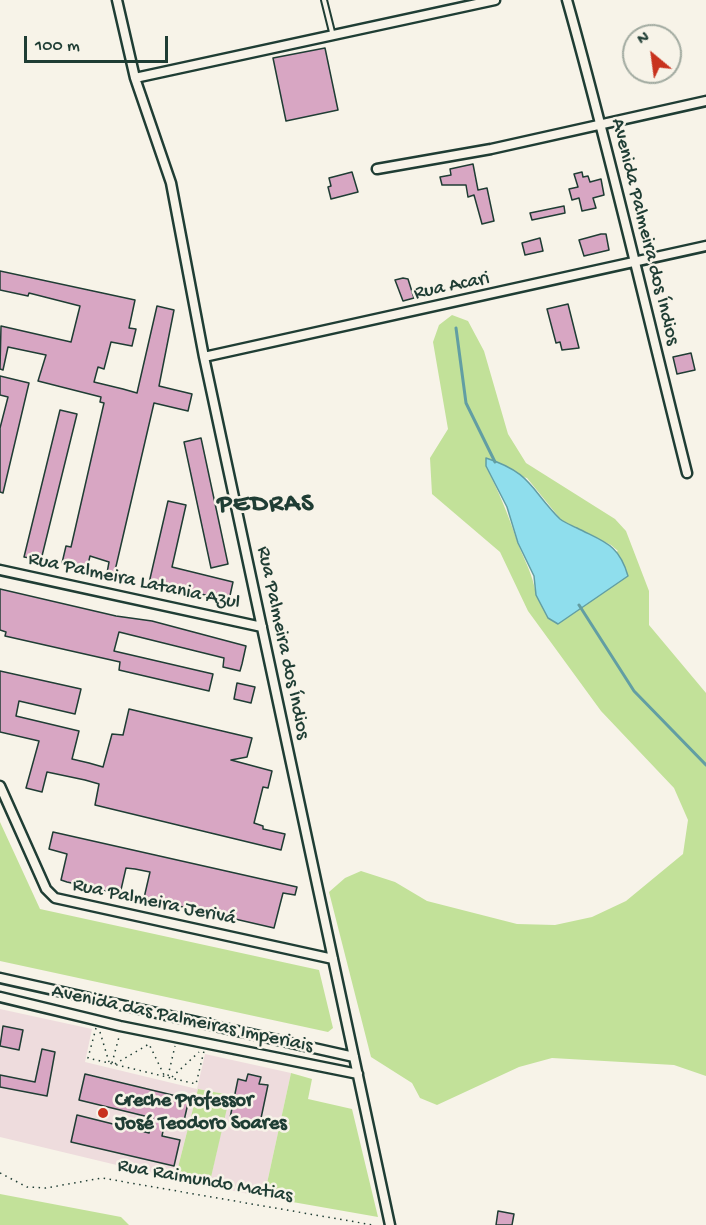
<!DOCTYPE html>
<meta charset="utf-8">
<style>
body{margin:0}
#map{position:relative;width:706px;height:1225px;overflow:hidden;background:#f7f3e8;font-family:"Gochi Hand",sans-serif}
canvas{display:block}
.north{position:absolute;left:622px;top:24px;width:60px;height:60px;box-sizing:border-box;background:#f7f3e8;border:2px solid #a1aaa0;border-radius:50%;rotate:331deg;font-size:16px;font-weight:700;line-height:24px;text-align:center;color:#1f3d34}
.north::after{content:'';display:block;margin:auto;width:21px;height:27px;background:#c8321e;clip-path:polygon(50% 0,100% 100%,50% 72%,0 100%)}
.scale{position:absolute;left:24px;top:36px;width:144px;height:27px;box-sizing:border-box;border:3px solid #1f3d34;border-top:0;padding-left:8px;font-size:18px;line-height:21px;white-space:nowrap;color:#1f3d34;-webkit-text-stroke:4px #f7f3e8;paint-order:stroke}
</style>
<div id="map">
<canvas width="706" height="1225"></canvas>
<div class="north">N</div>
<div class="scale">100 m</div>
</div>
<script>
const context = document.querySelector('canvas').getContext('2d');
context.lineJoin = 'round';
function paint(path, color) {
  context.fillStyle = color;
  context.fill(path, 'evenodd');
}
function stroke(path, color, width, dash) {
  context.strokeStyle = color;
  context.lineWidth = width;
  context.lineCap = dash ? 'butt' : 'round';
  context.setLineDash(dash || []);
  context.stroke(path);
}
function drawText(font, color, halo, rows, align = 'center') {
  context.font = font + ' "Gochi Hand",sans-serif';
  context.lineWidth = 5;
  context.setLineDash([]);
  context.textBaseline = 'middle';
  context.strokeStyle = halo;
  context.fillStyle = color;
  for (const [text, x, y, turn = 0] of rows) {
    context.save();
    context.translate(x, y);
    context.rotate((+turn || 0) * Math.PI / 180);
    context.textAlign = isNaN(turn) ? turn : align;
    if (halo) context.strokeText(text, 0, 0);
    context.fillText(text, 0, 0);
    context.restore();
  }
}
const built = new Path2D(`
 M 0,1009 L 92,1029 L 85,1062 L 197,1089 L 205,1054 L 291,1073 L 264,1197 L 209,1186 L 229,1095 L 198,1089 L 175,1179 L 0,1137 Z`);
const green = new Path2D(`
 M 452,315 L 468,321 L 484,351 L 508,434 L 526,463 L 615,519 L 626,531 L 649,591 L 649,625 L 706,693 L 706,1076 L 674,1065 L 552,1058 L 519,1067 L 437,1105 L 420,1098 L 412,1083 L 371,1057 L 329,892 L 345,878 L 361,871 L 395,882 L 427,901 L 517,924 L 555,925 L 592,917 L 626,901 L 683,854 L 688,820 L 674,788 L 601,711 L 528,611 L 500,552 L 432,494 L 430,458 L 448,429 L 433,342 L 439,325 ZM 486,467 L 527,478 L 562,521 L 611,545 L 618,551 L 536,595 C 533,574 524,560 517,541 C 508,514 499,492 486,467 Z
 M 0,822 L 40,909 L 319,970 L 333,1028 L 328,1032 L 0,961 Z
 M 291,1073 L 312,1079 L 308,1099 L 352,1109 L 378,1217 L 264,1197 Z
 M 198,1089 L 230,1095 L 209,1186 L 175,1179 Z
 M 0,1194 L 121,1217 L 129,1225 L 0,1225 Z`);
const water = new Path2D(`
 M 486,458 C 532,473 530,489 560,519 C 565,523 571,525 577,528 C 604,542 619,544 628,576 L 558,624 L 548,618 L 536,595 L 534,576 L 518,543 L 507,507 L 486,466 Z`);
const stream = new Path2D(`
 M 456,328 L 466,403 L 495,462
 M 579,605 L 634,691 L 706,765`);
const building = new Path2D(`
 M 325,48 L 338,110 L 286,121 L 273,58 Z
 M 473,164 L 478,190 L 487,188 L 494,221 L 482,224 L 474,195 L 468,197 L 466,185 L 442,185 L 440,177 L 451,175 L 450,169 Z
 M 352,172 L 358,192 L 331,199 L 328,187 L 331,186 L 329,178 Z
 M 582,172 L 583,177 L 588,176 L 590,182 L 601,179 L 604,195 L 593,198 L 596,208 L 582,211 L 579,198 L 572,200 L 569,189 L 578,187 L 574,174 Z
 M 564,206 L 565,213 L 532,220 L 530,213 Z
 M 601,234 L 606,234 L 609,250 L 584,256 L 579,240 Z
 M 540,238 L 543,251 L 525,255 L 522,243 Z
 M 0,271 L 135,300 L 129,328 L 136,329 L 132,346 L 111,342 L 104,369 L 98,367 L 94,382 L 123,389 L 137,393 L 157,306 L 174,310 L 159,386 L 192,394 L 188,411 L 154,403 L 114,575 L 107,573 L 109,562 L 90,556 L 87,569 L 62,563 L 66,546 L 71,547 L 104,403 L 100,402 L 101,397 L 38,381 L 46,355 L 8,347 L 3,370 L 0,369 L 1,326 L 71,342 L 80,306 L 29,293 L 28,296 L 0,290 Z
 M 403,278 L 408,279 L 414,298 L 403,301 L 395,280 Z
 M 568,304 L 579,348 L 562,350 L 560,342 L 556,343 L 547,309 Z
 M 691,353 L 695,370 L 677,374 L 673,357 Z
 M 0,376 L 29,383 L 3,493 L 0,492 L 0,428 L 8,397 L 0,395 Z
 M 60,410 L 77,414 L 41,560 L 24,557 Z
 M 201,438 L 228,564 L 211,568 L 184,442 Z
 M 168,501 L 186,505 L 172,567 L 233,582 L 229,600 L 149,583 Z
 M 0,589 L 116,616 L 152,621 L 246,646 L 242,664 L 240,671 L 223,667 L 224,658 L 119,632 L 114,651 L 213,674 L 209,691 L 119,670 L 120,662 L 5,636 L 6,632 L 0,630 Z
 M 0,671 L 81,689 L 75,714 L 19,701 L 16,716 L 79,731 L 72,759 L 89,763 L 103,767 L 112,734 L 123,735 L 129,709 L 252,738 L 247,757 L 231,760 L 272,771 L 268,788 L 263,787 L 254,823 L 263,826 L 263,829 L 285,834 L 281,850 L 95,805 L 99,784 L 85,780 L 47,772 L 42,792 L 26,788 L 39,741 L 0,732 Z
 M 237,683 L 255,687 L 251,703 L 234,699 Z
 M 53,832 L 297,887 L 295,895 L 283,893 L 274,928 L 144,898 L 150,872 L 135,869 L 126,868 L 120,894 L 67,882 L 61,880 L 67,854 L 49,849 Z
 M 3,1026 L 23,1030 L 19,1050 L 0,1046 Z
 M 42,1049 L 55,1052 L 47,1096 L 0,1087 L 0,1075 L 35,1082 Z
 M 85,1074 L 189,1099 L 183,1125 L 165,1121 L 162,1136 L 180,1140 L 174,1166 L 71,1142 L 77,1115 L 149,1133 L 153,1118 L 79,1100 Z
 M 248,1074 L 261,1077 L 259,1084 L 268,1085 L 260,1123 L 252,1122 L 251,1129 L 237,1126 L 238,1120 L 230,1118 L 238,1079 L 246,1081 Z
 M 498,1211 L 514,1214 L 512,1225 L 496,1225 Z`);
const path = new Path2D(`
 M 96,1028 L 88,1058 L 196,1084 L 204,1051
 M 100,1032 L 109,1062
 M 112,1063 L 119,1037
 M 115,1064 L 149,1044 L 165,1077
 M 168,1076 L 175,1046
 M 172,1077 L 199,1052
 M 0,1173 L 27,1187 L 46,1188 L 102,1178 L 373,1225`);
const service = new Path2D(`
 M 324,0 L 333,36`);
const minor = new Path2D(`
 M 117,0 L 135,78 L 171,183 L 204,357 L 390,1225
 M 567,0 C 611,156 647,315 687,473
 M 135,78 L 495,0
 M 377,169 L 491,149 L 706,101
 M 204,357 L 706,246
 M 0,570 L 262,627
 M 0,786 L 46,889 L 55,898 L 333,959
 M 0,978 L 354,1057
 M 0,997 L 120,1026 L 358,1074`);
const markers = [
 [103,1113,6,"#c8321e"]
];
const streetNames = [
 ["Avenida Palmeira dos Índios",644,232,76],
 ["Rua Acari",452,287,-12],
 ["Rua Palmeira Latania Azul",134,582,12],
 ["Rua Palmeira dos Índios",282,643,78],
 ["Rua Palmeira Jerivá",154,903,12],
 ["Avenida das Palmeiras Imperiais",182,1020,12],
 ["Rua Raimundo Matias",205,1182,10]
];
const poiNames = [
 ["Creche Professor",115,1102],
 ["José Teodoro Soares",115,1125]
];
const districtNames = [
 ["PEDRAS",266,506]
];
paint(built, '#eedcdd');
paint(green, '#c2e199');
paint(water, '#8fdeed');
stroke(water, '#629ea3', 1.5);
stroke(stream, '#629ea3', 3);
paint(building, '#d8a6c3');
stroke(building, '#1f3d34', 1.5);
stroke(service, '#1f3d34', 8);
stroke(minor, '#1f3d34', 13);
stroke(path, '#1f3d34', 1.5, [1.5, 4.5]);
stroke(service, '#f7f3e8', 4);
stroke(minor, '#f7f3e8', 8);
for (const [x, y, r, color] of markers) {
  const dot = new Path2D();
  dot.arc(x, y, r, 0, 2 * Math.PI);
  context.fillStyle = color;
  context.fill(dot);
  stroke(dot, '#f7f3e8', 2);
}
drawText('20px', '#1f3d34', '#f7f3e8', streetNames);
drawText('bold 20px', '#1f3d34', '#f7f3e8', poiNames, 'left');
context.letterSpacing = '1.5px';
drawText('bold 26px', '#1f3d34', '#f7f3e8', districtNames);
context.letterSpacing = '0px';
</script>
